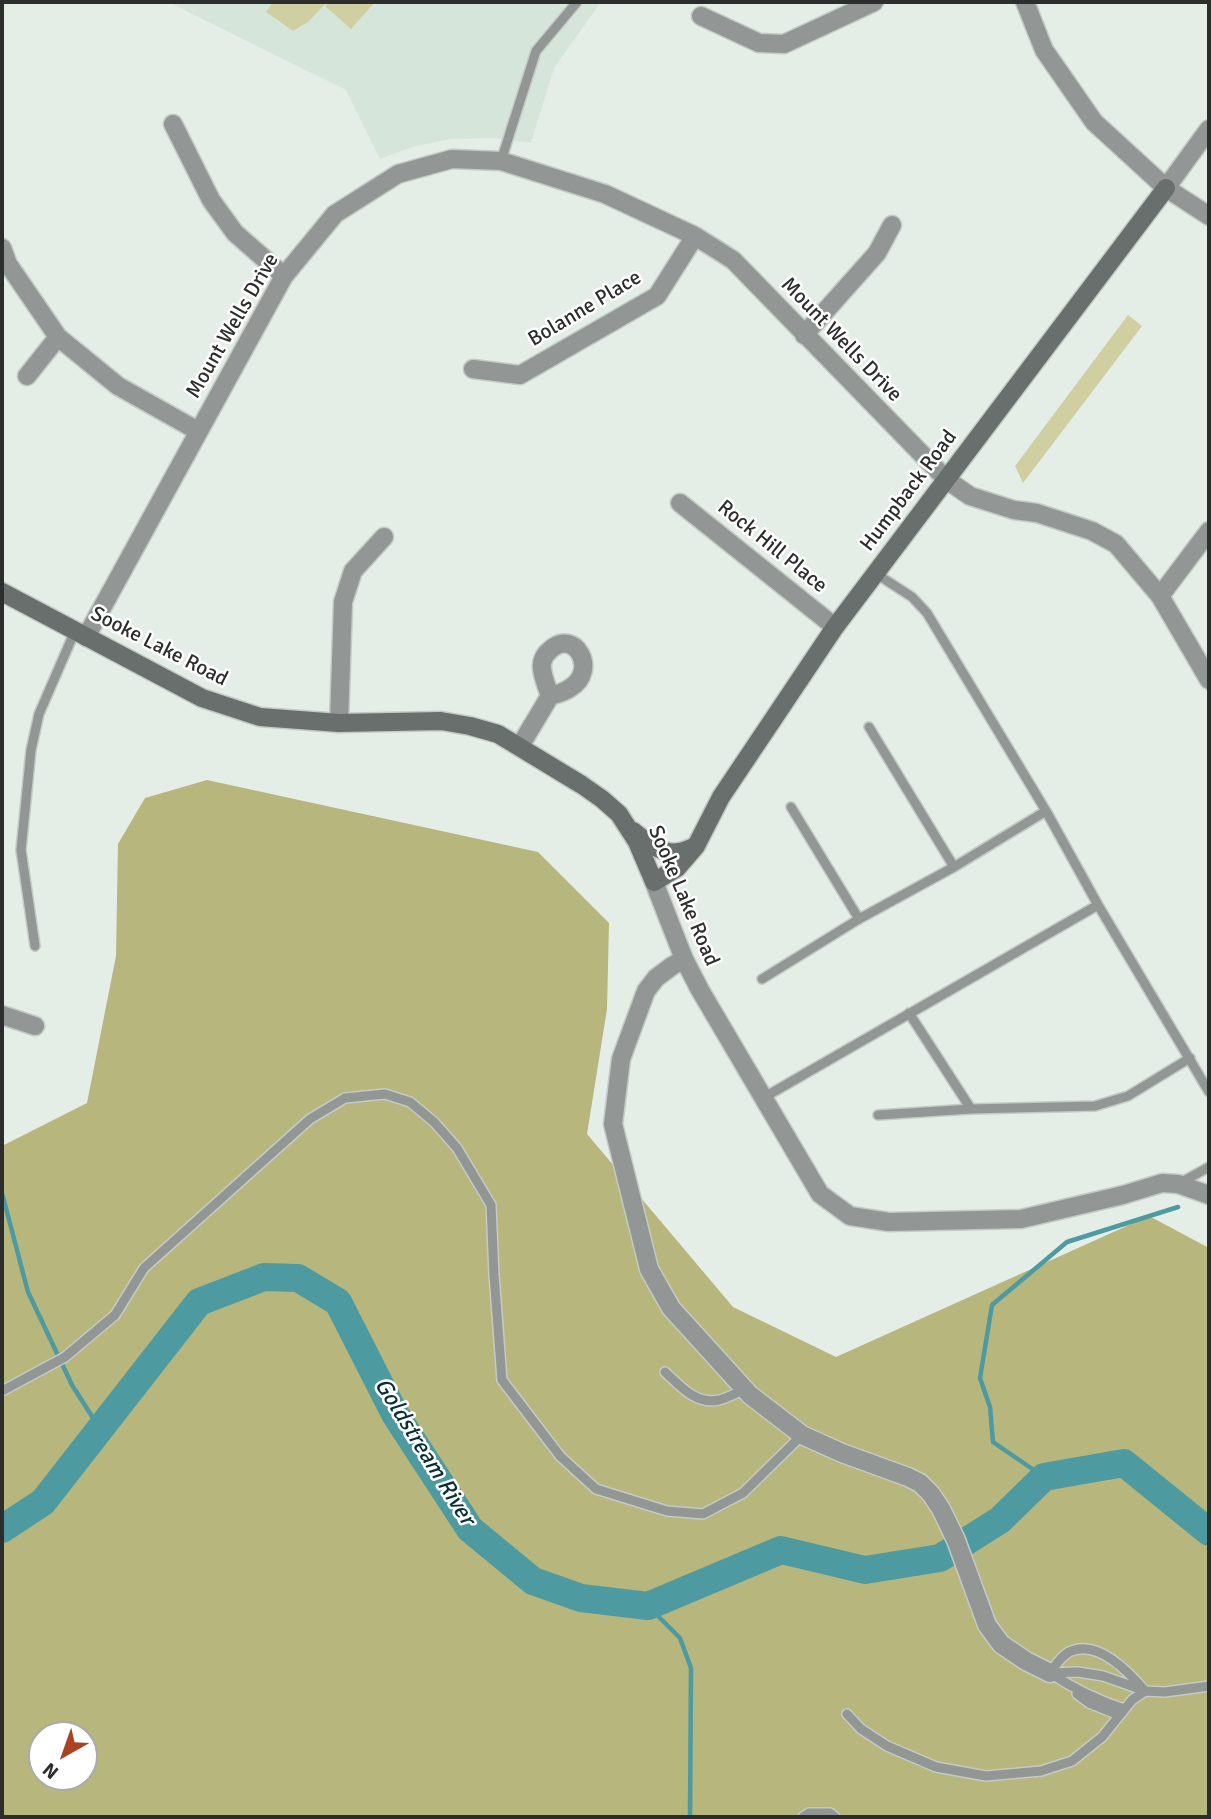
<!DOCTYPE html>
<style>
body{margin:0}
#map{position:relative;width:1211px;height:1819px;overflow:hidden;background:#e5ede7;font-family:Signika,sans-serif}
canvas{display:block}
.frame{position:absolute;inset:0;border:4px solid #2b2e2c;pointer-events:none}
.north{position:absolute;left:28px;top:1721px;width:70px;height:70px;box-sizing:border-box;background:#fff;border:2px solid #aaabab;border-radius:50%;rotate:220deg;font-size:19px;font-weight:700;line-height:28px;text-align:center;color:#2b2e2c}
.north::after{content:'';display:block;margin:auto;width:24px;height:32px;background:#aa4223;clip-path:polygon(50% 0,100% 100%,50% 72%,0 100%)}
</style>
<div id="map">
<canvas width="1211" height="1819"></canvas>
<div class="frame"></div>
<div class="north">N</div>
</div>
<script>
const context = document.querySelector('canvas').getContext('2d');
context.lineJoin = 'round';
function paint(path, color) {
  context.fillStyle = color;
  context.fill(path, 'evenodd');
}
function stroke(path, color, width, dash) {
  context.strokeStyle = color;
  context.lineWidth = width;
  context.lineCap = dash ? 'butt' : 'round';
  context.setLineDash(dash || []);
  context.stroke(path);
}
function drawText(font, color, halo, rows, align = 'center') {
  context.font = font + ' Signika,sans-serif';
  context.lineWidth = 5;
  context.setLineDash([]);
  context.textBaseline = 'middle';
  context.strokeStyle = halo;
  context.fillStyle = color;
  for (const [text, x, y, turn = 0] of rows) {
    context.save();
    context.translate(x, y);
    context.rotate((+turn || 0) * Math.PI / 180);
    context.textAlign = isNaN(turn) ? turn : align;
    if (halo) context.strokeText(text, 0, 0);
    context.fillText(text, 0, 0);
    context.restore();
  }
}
const built = new Path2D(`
 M 168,2 L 601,2 L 554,68 L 531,143 L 492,138 L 451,139 L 412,147 L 380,159 L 346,90 Z`);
const green = new Path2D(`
 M 273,2 L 327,2 L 308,22 L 293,31 L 266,12 Z
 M 329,2 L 375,2 L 351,29 L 325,6 Z
 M 1128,315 L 1142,326 L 1023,483 L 1015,466 Z`);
const forest = new Path2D(`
 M 207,780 L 538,852 L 609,923 L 607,1009 L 587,1134 L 733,1307 L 836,1357 L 1149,1216 L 1209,1248 L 1209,1817 L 2,1817 L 2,1146 L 87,1103 L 116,956 L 118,844 L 145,798 ZM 42,1735 L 84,1735 L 84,1777 L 42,1777 Z`);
const stream = new Path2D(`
 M 2,1193 L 28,1292 L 72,1385 L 100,1429
 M 1044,1477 L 993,1442 L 990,1407 L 980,1378 L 992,1305 L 1067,1242 L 1178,1207
 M 648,1606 L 680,1638 L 691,1668 L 690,1817`);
const river = new Path2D(`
 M 2,1529 L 43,1502 L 199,1302 L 264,1277 L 298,1278 L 338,1302 L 395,1414 L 470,1529 L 533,1581 L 581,1598 L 648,1606 L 781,1550 L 865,1570 L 940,1558 L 1000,1520 L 1044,1477 L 1124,1463 L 1209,1532`);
const lane = new Path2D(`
 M 501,161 L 536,51 L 577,2
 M 875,573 L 912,597 L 927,613 L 1046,811 L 1098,905 L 1209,1092
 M 869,727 L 954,867
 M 791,807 L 859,919
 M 35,946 L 21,850 L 31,750 L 39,714 L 75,631
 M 762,979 L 859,919 L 954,867 L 1046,811
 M 909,1013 L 971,1109
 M 763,1098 L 1098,905
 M 878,1115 L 971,1109 L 1095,1106 L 1128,1096 L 1190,1058
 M 1180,1183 L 1209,1167
 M 665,1372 C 680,1386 696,1405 719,1400 C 727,1398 737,1393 745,1389
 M 2,1391 L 65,1357 L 115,1315 L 144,1268 L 310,1119 L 345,1098 L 385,1094 L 410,1102 L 434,1122 L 457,1148 L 491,1205 L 494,1275 L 502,1380 L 560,1456 L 596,1489 L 667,1511 L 703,1514 L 743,1493 L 802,1435
 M 1050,1673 C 1055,1666 1060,1657 1069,1652 C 1097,1638 1129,1672 1145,1691
 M 1050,1673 L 1078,1672 L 1103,1676 L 1143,1690
 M 1050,1673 C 1074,1689 1097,1700 1124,1709
 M 1077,1694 L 1089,1703 L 1119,1715
 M 847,1714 L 861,1729 L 887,1746 L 936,1767 L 986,1776 L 1041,1771 L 1072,1761 L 1102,1737 L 1132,1700 L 1145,1691 L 1165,1692 L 1209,1686
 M 803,1817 L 809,1813 L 830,1813 L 835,1817`);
const street = new Path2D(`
 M 1025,2 L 1044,50 L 1094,122 L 1166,188 L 1209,216
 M 701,16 L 759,43 L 784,44 L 874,2
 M 173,124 L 211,200 L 235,233 L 284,276
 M 1166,188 L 1209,129
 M 2,248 L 8,264 L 58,337 L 118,386 L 198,431
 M 804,335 L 877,253 L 892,225
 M 473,369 L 520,375 L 657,296 L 695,236
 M 27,376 L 58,337
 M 680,503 L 835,627
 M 1160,596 L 1209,531
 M 86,637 L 284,276 L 335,214 L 398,174 L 452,159 L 501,161 L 605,194 L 695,236 L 733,260 L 947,480 L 970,496 L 1014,510 L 1037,513 L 1092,531 L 1116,544 L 1160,596 L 1209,680
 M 339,723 L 343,602 L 353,571 L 384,537
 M 520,746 L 550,696 C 557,694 565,692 570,688 C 599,671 575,627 550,650 C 544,655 541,662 542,669 C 543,678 547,687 550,696
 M 654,882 L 684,959 L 700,990 L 820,1194 L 850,1216 L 889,1222 L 1021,1219 L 1123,1195 L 1162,1183 L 1178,1184 L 1209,1195
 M 684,959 L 672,966 L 656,978 L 646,991 L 621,1059 L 613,1124 L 649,1269 L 671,1308 L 750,1395 L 802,1435 L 842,1453 L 908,1477 L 920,1483 L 931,1494 L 941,1509 L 956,1540 L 987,1625 L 1001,1644 L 1026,1661 L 1050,1673
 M 2,1015 L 35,1026`);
const secondary = new Path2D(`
 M 2,592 L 202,698 L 260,717 L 339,723 L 441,721 L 470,726 L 498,734 L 582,785 L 602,799 L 619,814 L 637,842 L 654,882 L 677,868 L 696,846 L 721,797 L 835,627 L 1166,188
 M 633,831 C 646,841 661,855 679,852 C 685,851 691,848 696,846`);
const streetNames = [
 ["Bolanne Place",585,309,-31],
 ["Mount Wells Drive",233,326,-60],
 ["Mount Wells Drive",841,340,46],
 ["Humpback Road",909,491,-53],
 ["Rock Hill Place",772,547,39],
 ["Sooke Lake Road",159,647,27],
 ["Sooke Lake Road",683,896,67]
];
const waterNames = [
 ["Goldstream River",424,1452,58]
];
paint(built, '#d6e5da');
paint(green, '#cfcfa1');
paint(forest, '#b6b67d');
stroke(stream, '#4e9aa1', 4.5);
stroke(river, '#4e9aa1', 28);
stroke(lane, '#c4cbc5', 12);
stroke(street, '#c4cbc5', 21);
stroke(secondary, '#c4cbc5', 21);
stroke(lane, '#929795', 9);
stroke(street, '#929795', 18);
stroke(secondary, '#696f6d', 18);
drawText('21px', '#2b2e2c', '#fff', streetNames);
drawText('italic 23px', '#083033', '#fff', waterNames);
</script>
